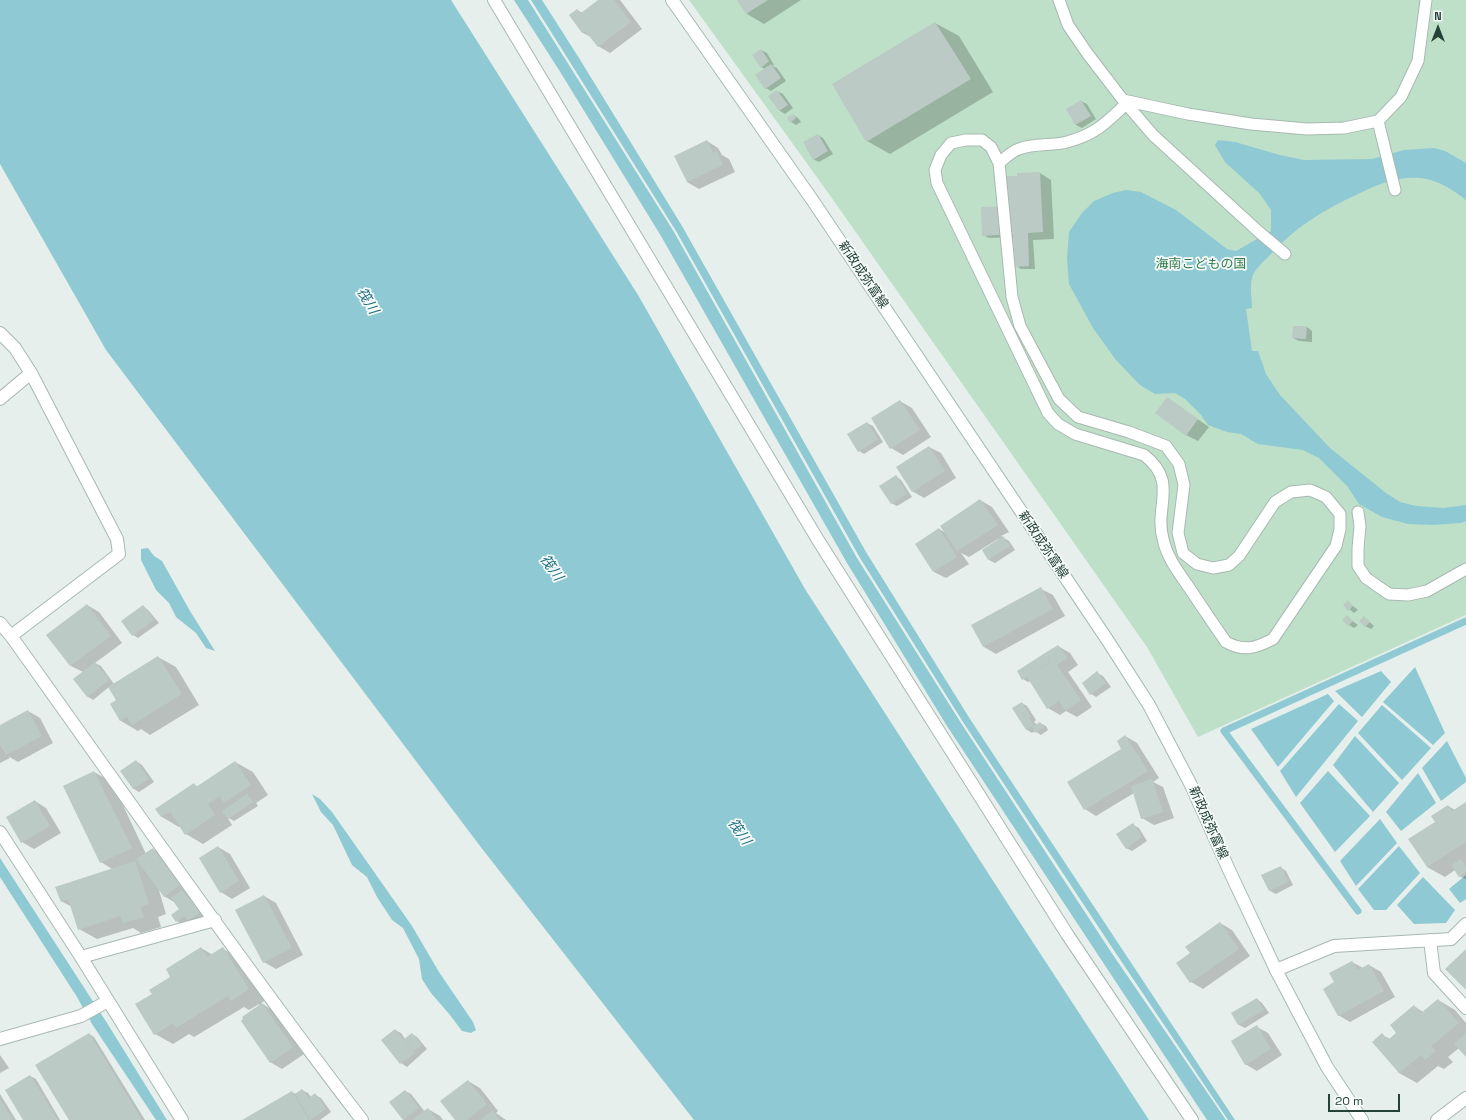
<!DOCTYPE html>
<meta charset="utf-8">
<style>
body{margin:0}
#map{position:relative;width:1466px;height:1120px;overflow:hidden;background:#e6efeb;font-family:"Space Grotesk",sans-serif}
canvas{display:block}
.north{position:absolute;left:1418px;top:8px;width:40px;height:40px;-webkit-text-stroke:3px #f7fbf9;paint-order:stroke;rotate:0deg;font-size:11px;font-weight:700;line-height:16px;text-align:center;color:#24423a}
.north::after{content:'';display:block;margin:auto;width:14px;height:18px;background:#24423a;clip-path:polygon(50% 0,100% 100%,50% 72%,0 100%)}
.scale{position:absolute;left:1328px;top:1094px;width:72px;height:18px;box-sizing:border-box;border:2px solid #24423a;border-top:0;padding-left:5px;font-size:12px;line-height:14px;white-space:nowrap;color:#24423a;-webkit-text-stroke:3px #f7fbf9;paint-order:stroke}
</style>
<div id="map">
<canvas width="1466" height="1120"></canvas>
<div class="north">N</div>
<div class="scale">20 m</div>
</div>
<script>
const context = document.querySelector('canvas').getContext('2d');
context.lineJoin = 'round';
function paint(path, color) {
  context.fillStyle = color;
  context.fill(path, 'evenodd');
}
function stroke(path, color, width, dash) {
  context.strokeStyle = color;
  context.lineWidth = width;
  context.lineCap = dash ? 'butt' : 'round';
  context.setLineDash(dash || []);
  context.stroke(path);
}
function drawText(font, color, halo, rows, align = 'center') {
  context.font = font + ' "Space Grotesk","Noto Sans JP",sans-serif';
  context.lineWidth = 3.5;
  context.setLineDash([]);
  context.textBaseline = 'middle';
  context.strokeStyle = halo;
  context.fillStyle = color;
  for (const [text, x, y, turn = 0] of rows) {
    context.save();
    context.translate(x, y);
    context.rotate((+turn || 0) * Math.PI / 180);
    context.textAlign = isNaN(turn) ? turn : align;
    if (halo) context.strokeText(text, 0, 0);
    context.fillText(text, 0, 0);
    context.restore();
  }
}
const green = new Path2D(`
 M 689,0 L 1466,0 L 1466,615 L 1198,737 L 1147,647 L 829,194 Z`);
const water = new Path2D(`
 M 0,0 L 451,0 L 638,295 L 805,589 L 1017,918 L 1149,1120 L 694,1120 L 480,846 L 106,350 L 0,164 Z
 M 514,0 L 528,0 L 674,232 L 857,558 L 961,723 L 1111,952 L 1226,1120 L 1207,1120 L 947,726 L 847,563 L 661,236 L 559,70 Z
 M 531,0 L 542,0 L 579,58 L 682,226 L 866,552 L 970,719 L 1235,1120 L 1228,1120 L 1113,949 L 963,722 L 860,558 L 676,231 Z
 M 1218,140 L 1235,142 L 1280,155 L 1304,160 L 1372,159 L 1404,150 L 1434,148 L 1445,151 L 1466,163 L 1466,200 C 1452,189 1438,180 1420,178 C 1397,176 1376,185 1356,195 C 1323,210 1294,228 1269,256 C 1264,261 1256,268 1253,275 C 1249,285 1252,297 1252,308 L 1246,309 L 1252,351 L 1258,351 L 1266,374 L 1280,395 L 1330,448 L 1386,493 L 1400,502 L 1416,506 L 1443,508 L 1466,505 L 1466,521 L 1461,523 L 1433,525 L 1408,524 L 1382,517 L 1359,504 L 1347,486 L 1319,458 L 1303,450 L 1258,444 L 1241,434 L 1227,432 L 1208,425 L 1201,415 L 1185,399 L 1175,393 L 1155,394 L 1140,385 L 1116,360 L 1093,328 L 1069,284 L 1067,258 L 1069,232 L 1082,213 L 1094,201 L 1113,193 L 1126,190 L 1141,192 L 1176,210 L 1227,249 L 1236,251 L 1271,231 L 1271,210 L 1260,194 L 1225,162 L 1215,145 Z
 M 148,548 L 154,556 L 162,561 L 190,611 L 215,651 L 206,648 L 196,633 L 176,617 L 169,603 L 156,590 L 141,560 L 141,549 Z
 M 1415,667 L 1445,733 L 1433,745 L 1383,702 Z
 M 1381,671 L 1391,682 L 1362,717 L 1335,691 Z
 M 1328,694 L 1334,701 L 1278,767 L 1251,729 Z
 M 1339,704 L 1358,721 L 1296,797 L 1280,771 Z
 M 1382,705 L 1431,748 L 1402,780 L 1358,733 Z
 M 1355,736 L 1399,783 L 1373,812 L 1333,765 Z
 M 1447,741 L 1466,778 L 1466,782 L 1441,801 L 1422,768 Z
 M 1328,771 L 1370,816 L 1335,852 L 1300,803 Z
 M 1418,773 L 1436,803 L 1401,831 L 1386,812 Z
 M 312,794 L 320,799 L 332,812 L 412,926 L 439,972 L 473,1022 L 476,1030 L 471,1033 L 462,1031 L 450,1015 L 431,993 L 422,979 L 419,959 L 403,928 L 392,920 L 377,897 L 367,877 L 352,865 L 333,825 L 321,812 Z
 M 1380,819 L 1397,843 L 1356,886 L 1340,861 Z
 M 1399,846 L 1420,873 L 1386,910 L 1374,910 L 1358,889 Z
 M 0,858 L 107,1023 L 167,1120 L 156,1120 L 92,1024 L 77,997 L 0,877 Z
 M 1466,875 L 1466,899 L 1460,903 L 1449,889 Z
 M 1423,877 L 1455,910 L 1446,923 L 1414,924 L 1397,905 Z`);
const shadow = new Path2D(`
 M 600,0 L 620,0 L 642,29 L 610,53 L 598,46 L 591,37 L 583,33 L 570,15 L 577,10 L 583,13 Z
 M 738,0 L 801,0 L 764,24 L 747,14 Z
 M 935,23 L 959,36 L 993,92 L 890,154 L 867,141 Z
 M 761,50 L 767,53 L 774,65 L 772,66 L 777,68 L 786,81 L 771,91 L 766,88 L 765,69 L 761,67 Z
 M 777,91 L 783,94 L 793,108 L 785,114 L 780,111 Z
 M 1081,101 L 1087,104 L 1096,119 L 1082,128 L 1076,125 L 1067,110 Z
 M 793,115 L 798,118 L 801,122 L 796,125 L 791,122 Z
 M 818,135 L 823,138 L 833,154 L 819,162 L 813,159 Z
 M 707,141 L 718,148 L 722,155 L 729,159 L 735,172 L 699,189 L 687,182 Z
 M 1040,173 L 1051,180 L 1054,239 L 1033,240 L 1035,269 L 1021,269 L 1016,266 L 1014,237 L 989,238 L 983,235 L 1006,207 Z
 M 1307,327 L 1312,331 L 1312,342 L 1299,341 L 1293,338 Z
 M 1167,398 L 1209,427 L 1198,441 L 1186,435 Z
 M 900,401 L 912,408 L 931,437 L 903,455 L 891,448 Z
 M 867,423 L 873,426 L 883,442 L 864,454 L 859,451 Z
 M 929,447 L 941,453 L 956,478 L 924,498 L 912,491 Z
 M 896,476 L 901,480 L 912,497 L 897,506 L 891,503 Z
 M 980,500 L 992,507 L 1009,532 L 1001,536 L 1009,541 L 1015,550 L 995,563 L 989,560 L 983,551 L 999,540 L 998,539 L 969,557 L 961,553 L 969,564 L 946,578 L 934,572 L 916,544 L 939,529 L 946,533 Z
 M 1041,589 L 1053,595 L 1065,616 L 996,654 L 984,647 L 973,626 Z
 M 1348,602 L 1358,610 L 1354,613 L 1344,605 Z
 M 87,605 L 99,612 L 122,643 L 95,663 L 101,666 L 114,684 L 158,657 L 176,667 L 199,705 L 150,735 L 141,729 L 138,731 L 121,721 L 111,705 L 117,701 L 109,687 L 93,700 L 87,696 L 83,672 L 71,666 L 48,635 Z
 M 143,606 L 148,610 L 159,623 L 138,638 L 133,635 Z
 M 1347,617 L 1358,625 L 1354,628 L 1349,625 Z
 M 1364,617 L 1374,626 L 1371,629 L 1365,626 Z
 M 1058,646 L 1070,653 L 1078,665 L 1068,672 L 1092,707 L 1077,717 L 1066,711 L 1060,715 L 1048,708 L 1031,681 L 1028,682 L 1023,679 L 1045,655 L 1049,657 Z
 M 1097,673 L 1103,676 L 1111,687 L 1096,697 L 1091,694 Z
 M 1022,703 L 1027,706 L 1036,720 L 1034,722 L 1037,725 L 1040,723 L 1046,726 L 1048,730 L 1041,735 L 1035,731 L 1032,733 L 1027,730 Z
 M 28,711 L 40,718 L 53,743 L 18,762 L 8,756 L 10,758 L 0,763 L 0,726 Z
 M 1125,736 L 1137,743 L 1159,778 L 1153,782 L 1163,787 L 1174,818 L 1154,825 L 1142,818 L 1134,793 L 1096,816 L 1085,809 L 1123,749 Z
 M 136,761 L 142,765 L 154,782 L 139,792 L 134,789 L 122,771 Z
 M 235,762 L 253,772 L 268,795 L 256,803 L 258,806 L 234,821 L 227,817 L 232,825 L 203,844 L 186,834 L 181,826 L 179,827 L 162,817 L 157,809 L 194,784 L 198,787 Z
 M 94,772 L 112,782 L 146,854 L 153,849 L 164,856 L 191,892 L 188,894 L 195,900 L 206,915 L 194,924 L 188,920 L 182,925 L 177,921 L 172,915 L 180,910 L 174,902 L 164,896 L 158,887 L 166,914 L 158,917 L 161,927 L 141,933 L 133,928 L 97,939 L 79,929 L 72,907 L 61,901 L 112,869 L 101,862 Z
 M 35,801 L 46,808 L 61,833 L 34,849 L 22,842 Z
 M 1466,803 L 1466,879 L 1465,879 L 1459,876 L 1455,870 L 1445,877 L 1427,867 L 1436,823 L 1448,806 L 1455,810 Z
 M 1133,825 L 1139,828 L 1147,841 L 1132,851 L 1126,848 Z
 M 218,847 L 230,854 L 250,888 L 232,899 L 221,892 Z
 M 1280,867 L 1286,871 L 1293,885 L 1276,894 L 1270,891 L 1263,876 Z
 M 264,896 L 276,903 L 303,955 L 276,969 L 264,962 Z
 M 1220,923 L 1232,930 L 1250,956 L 1203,989 L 1191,982 L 1191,954 Z
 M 201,948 L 213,955 L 223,949 L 241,959 L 266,1000 L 261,1003 L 274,1011 L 304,1054 L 282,1069 L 270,1062 L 259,1004 L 249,1010 L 244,1007 L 194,1037 L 189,1034 L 173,1044 L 155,1034 L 153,994 Z
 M 1352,962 L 1363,968 L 1369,965 L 1381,972 L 1395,997 L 1350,1022 L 1338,1015 L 1336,983 Z
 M 1257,999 L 1262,1003 L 1269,1013 L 1245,1028 L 1239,1025 L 1233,1014 Z
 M 1438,1000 L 1455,1010 L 1466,1023 L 1466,1055 L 1459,1048 L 1448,1057 L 1453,1062 L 1444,1069 L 1438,1066 L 1417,1083 L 1399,1073 L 1382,1035 L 1390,1039 L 1398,1034 L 1414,1006 L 1423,1012 Z
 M 1257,1027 L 1268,1033 L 1282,1055 L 1257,1071 L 1245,1064 Z
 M 395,1030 L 401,1033 L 405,1039 L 412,1034 L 417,1037 L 427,1049 L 407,1067 L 401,1063 L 382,1040 Z
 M 89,1034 L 94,1037 L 145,1120 L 70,1120 Z
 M 0,1055 L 9,1068 L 0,1073 Z
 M 30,1076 L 36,1079 L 60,1120 L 24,1120 Z
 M 468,1081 L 480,1088 L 498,1111 L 496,1113 L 506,1120 L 456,1120 Z
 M 302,1090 L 308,1093 L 311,1097 L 315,1095 L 321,1098 L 331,1112 L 320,1120 L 244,1120 L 292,1092 L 296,1094 Z
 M 405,1091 L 411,1094 L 425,1112 L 428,1109 L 440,1116 L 443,1120 L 404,1120 L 391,1102 Z
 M 0,1094 L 16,1120 L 0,1120 Z`);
const stream = new Path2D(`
 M 1358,911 L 1224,731 L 1466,621`);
const building = new Path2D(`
 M 598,0 L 614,0 L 631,22 L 598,47 L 585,31 L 582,33 L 569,15 L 577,9 L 581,13 Z
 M 737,0 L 768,0 L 746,14 Z
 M 935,22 L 971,79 L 866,142 L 832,84 Z
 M 761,49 L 769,61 L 761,68 L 752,55 Z
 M 771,64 L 781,78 L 765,89 L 755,75 Z
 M 777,90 L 788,105 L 779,111 L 768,96 Z
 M 1081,100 L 1091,116 L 1075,125 L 1066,109 Z
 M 793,114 L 796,118 L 790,123 L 787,118 Z
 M 818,134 L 828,151 L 813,160 L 803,142 Z
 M 707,140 L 713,153 L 717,151 L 723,165 L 687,182 L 674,156 Z
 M 1040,172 L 1043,232 L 1028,233 L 1029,266 L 1015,267 L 1013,234 L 982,236 L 981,207 L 1005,206 L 1004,176 L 1017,176 L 1017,173 Z
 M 1293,326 L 1307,326 L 1306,339 L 1292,338 Z
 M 1167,397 L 1198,419 L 1186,436 L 1155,413 Z
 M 900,400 L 920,430 L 890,449 L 871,418 Z
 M 867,422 L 878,439 L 858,452 L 847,434 Z
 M 929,446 L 945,471 L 912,492 L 896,467 Z
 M 896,475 L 907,494 L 891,504 L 879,486 Z
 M 980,499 L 998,525 L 957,551 L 940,526 Z
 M 939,528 L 957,557 L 933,572 L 915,544 Z
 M 1003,536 L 1010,546 L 988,560 L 982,550 Z
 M 1041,587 L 1053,609 L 983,647 L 971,625 Z
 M 1348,600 L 1353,606 L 1348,611 L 1343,605 Z
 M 87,604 L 111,636 L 70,666 L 46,635 Z
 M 143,605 L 154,620 L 132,636 L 121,621 Z
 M 1347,615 L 1353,621 L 1348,626 L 1342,620 Z
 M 1364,616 L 1370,622 L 1365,627 L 1359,621 Z
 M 1058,645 L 1067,658 L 1057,665 L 1081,700 L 1065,711 L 1059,701 L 1047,709 L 1027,677 L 1051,662 L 1045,653 Z
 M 1045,653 L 1050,662 L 1022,680 L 1017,671 Z
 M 158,656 L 182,694 L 132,725 L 127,717 L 120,721 L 110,704 L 116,700 L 108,687 Z
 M 95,662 L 109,680 L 87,697 L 73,679 Z
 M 1097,671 L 1106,683 L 1090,695 L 1082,683 Z
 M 1022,702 L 1031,717 L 1029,718 L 1034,725 L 1026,730 L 1012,708 Z
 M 28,710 L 42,736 L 6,755 L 0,745 L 0,725 Z
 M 1040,722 L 1044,727 L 1035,733 L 1032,727 Z
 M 1125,735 L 1148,771 L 1084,810 L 1067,782 L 1121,749 L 1117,741 Z
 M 136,760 L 149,779 L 133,789 L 120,771 Z
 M 235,761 L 251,785 L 224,803 L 220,796 L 208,804 L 215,815 L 185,835 L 170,812 L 161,817 L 155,809 L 194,783 L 196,787 Z
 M 94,771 L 132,848 L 100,863 L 63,786 Z
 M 1152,779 L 1163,812 L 1141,819 L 1131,786 Z
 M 247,794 L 253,802 L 228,819 L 222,811 Z
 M 35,800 L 50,826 L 21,843 L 6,817 Z
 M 1466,802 L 1466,842 L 1427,867 L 1408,839 L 1435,822 L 1431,816 L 1448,805 L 1452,811 Z
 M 1133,823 L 1142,837 L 1126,849 L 1116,834 Z
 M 218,846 L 239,881 L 220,893 L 199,858 Z
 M 153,848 L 180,885 L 164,897 L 136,859 Z
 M 1461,859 L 1466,867 L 1466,872 L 1459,877 L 1451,865 Z
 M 135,861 L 149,904 L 140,907 L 144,917 L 123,923 L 120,916 L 78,930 L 68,899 L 61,902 L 55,887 Z
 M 1281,866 L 1288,882 L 1269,891 L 1261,875 Z
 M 182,890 L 187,897 L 189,896 L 201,912 L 188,921 L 184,916 L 176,922 L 171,915 L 179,909 L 171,898 Z
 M 264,895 L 292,948 L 263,963 L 235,910 Z
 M 1220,922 L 1239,949 L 1190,983 L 1176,963 L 1190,953 L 1185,947 Z
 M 201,947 L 207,957 L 223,947 L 249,989 L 231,1001 L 228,996 L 176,1028 L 173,1023 L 154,1035 L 135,1004 L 152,994 L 149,990 L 170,977 L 166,969 Z
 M 1466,949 L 1466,989 L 1465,989 L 1445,969 Z
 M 1352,961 L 1358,970 L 1369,964 L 1384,991 L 1338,1016 L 1323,989 L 1334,982 L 1329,973 Z
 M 1257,998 L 1264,1010 L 1238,1025 L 1231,1013 Z
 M 1438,999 L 1459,1023 L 1431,1046 L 1436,1051 L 1425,1060 L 1421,1055 L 1399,1073 L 1372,1042 L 1382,1033 L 1388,1040 L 1396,1033 L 1390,1025 L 1414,1005 L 1421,1013 Z
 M 262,1003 L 293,1047 L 270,1063 L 241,1021 L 243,1019 L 242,1017 Z
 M 1257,1025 L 1271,1049 L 1245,1065 L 1231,1041 Z
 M 395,1029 L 415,1053 L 400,1064 L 381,1040 Z
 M 89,1033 L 142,1120 L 69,1120 L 35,1065 Z
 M 412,1033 L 422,1045 L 414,1051 L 404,1039 Z
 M 1466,1033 L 1466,1057 L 1454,1044 Z
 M 30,1075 L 58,1120 L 23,1120 L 5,1090 Z
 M 468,1080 L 487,1104 L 467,1120 L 455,1120 L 440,1101 Z
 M 302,1089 L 309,1098 L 315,1093 L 326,1109 L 310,1120 L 295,1094 Z
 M 405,1090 L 419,1108 L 403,1120 L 389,1102 Z
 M 292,1091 L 309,1120 L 242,1120 Z
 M 0,1099 L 13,1120 L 0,1120 Z
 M 428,1108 L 437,1120 L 412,1120 Z
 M 493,1110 L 500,1120 L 480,1120 Z`);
const service = new Path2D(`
 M 1059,0 L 1068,25 L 1087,53 L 1123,100 L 1153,135 L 1259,232 L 1285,254
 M 1123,100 L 1188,114 L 1251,124 L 1307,129 L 1344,128 L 1378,121 L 1401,97 L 1418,61 L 1426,0
 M 1378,121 L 1395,190
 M 966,140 L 982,140 L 991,147 L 999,163 L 1012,297 L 1020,326 L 1059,399 L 1078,417 L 1129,432 L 1166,446 L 1179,464 L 1184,485 L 1178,533 L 1183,553 L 1197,564 L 1213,568 L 1229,565 L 1239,556 L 1275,502 L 1291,492 L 1310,490 L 1326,497 L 1340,514 L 1340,529 L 1336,546 L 1273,639 C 1256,648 1244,652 1226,642 C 1214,625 1202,607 1190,589 C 1179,573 1167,558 1163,539 C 1154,506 1179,482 1144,455 L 1075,434 L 1058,424 L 1048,413 L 937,183 L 935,170 L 941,155 L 951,143 Z
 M 999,163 C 1005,158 1012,151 1019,149 C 1034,143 1052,146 1067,142 C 1096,134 1106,123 1126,104
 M 1358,512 L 1360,526 L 1358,548 L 1358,566 L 1366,578 L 1389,594 L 1408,595 L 1427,591 L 1466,569`);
const minor = new Path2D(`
 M 494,0 L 818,540 L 1067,934 L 1192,1120
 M 0,333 L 15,348 L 31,373 L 117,539 L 119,554 L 11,636
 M 0,399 L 31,373
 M 0,623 L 11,636 C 127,798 241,962 362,1120
 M 0,832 L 81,957 L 182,1120
 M 1430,940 L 1434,973 L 1466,1008
 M 81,957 L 215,920
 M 1276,970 L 1334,946 L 1451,939 L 1466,924
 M 0,1039 L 81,1016 L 108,1001
 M 1437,1120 L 1466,1098`);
const secondary = new Path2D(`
 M 672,0 L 813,201 L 1108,641 L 1149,705 L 1191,785 L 1229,870 L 1276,970 L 1327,1067 L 1362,1120`);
const parkNames = [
 ["海南こどもの国",1201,264]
];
const streetNames = [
 ["新政成弥富線",863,275,56],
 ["新政成弥富線",1043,545,56],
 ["新政成弥富線",1208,823,66]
];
const waterNames = [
 ["筏川",367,301,59],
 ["筏川",551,568,55],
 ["筏川",739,832,55]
];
paint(green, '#bfe0c8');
paint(water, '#8ec9d4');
paint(shadow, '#0003');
stroke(stream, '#8ec9d4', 7);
paint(building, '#bbcac4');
stroke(service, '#a8b8b2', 13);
stroke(minor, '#a8b8b2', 14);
stroke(secondary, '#a4bbb3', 14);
stroke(service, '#fff', 11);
stroke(minor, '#fff', 12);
stroke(secondary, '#fff', 12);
drawText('13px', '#2d7a4b', '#f7fbf9', parkNames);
drawText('13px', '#24423a', '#f7fbf9', streetNames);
drawText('italic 14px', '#1c6f80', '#f7fbf9', waterNames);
</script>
